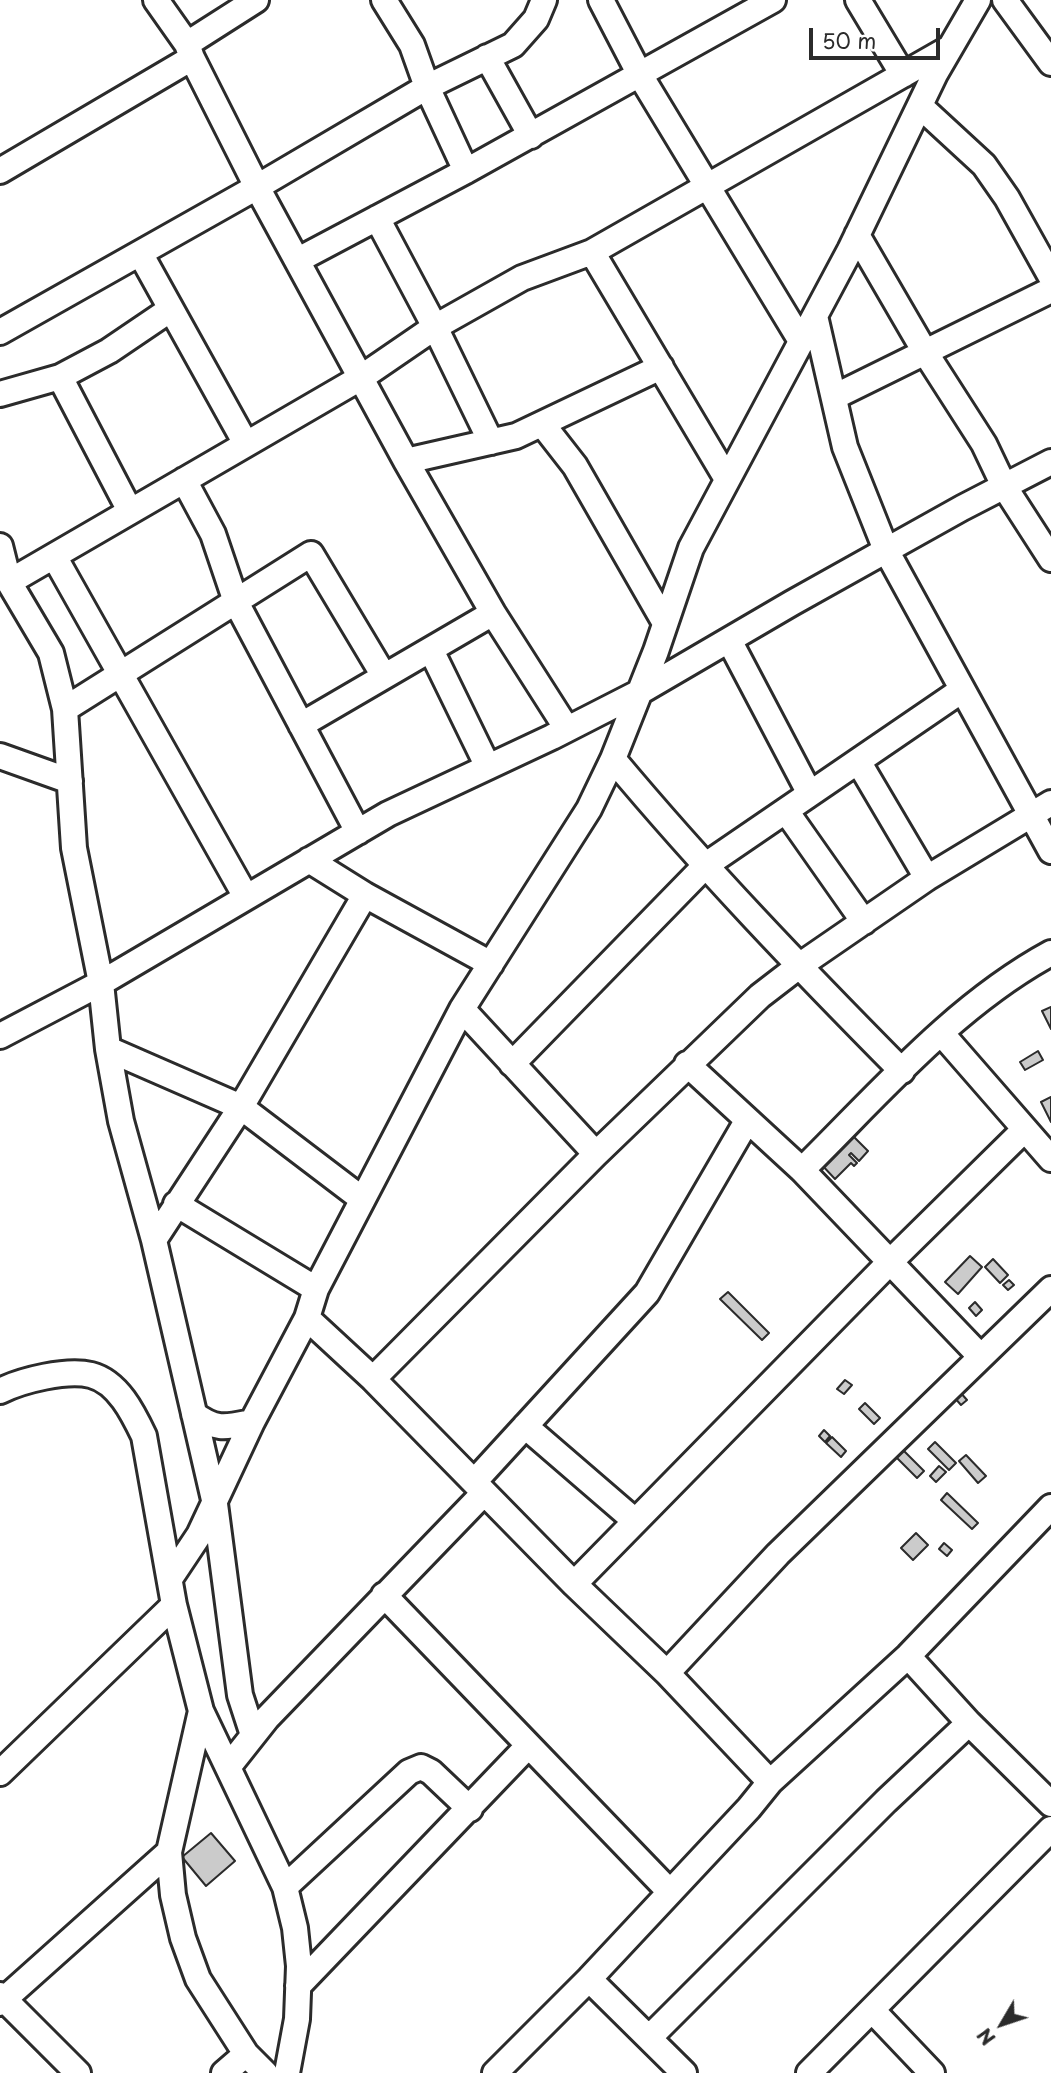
<!DOCTYPE html>
<style>
body{margin:0}
#map{position:relative;width:1051px;height:2073px;overflow:hidden;background:#fff;font-family:"Playpen Sans",sans-serif}
canvas{display:block}
.north{position:absolute;left:967px;top:1989px;width:70px;height:70px;-webkit-text-stroke:5px #fff;paint-order:stroke;rotate:231deg;font-size:19px;font-weight:700;line-height:28px;text-align:center;color:#2b2b2b}
.north::after{content:'';display:block;margin:auto;width:24px;height:32px;background:#2b2b2b;clip-path:polygon(50% 0,100% 100%,50% 72%,0 100%)}
.scale{position:absolute;left:809px;top:28px;width:131px;height:32px;box-sizing:border-box;border:4px solid #2b2b2b;border-top:0;padding-left:9px;font-size:21px;line-height:24px;white-space:nowrap;color:#2b2b2b;-webkit-text-stroke:5px #fff;paint-order:stroke}
</style>
<div id="map">
<canvas width="1051" height="2073"></canvas>
<div class="north">N</div>
<div class="scale">50 m</div>
</div>
<script>
const context = document.querySelector('canvas').getContext('2d');
context.lineJoin = 'round';
function paint(path, color) {
  context.fillStyle = color;
  context.fill(path, 'evenodd');
}
function stroke(path, color, width, dash) {
  context.strokeStyle = color;
  context.lineWidth = width;
  context.lineCap = dash ? 'butt' : 'round';
  context.setLineDash(dash || []);
  context.stroke(path);
}
const building = new Path2D(`
 M 1051,1007 L 1051,1029 L 1042,1011 Z
 M 1038,1051 L 1043,1060 L 1025,1070 L 1020,1062 Z
 M 1051,1097 L 1051,1122 L 1041,1102 Z
 M 850,1133 L 868,1151 L 859,1161 L 851,1153 L 849,1155 L 857,1163 L 854,1166 L 851,1163 L 835,1179 L 820,1163 Z
 M 970,1256 L 982,1267 L 958,1294 L 945,1282 Z
 M 993,1259 L 1008,1275 L 1000,1283 L 985,1267 Z
 M 1009,1280 L 1014,1285 L 1008,1290 L 1003,1285 Z
 M 728,1292 L 769,1333 L 762,1340 L 720,1299 Z
 M 975,1302 L 982,1310 L 976,1316 L 969,1308 Z
 M 845,1380 L 852,1385 L 844,1394 L 837,1389 Z
 M 960,1392 L 967,1400 L 961,1405 L 954,1397 Z
 M 865,1403 L 880,1418 L 874,1424 L 859,1409 Z
 M 824,1430 L 830,1436 L 825,1442 L 819,1436 Z
 M 832,1437 L 846,1451 L 841,1457 L 826,1443 Z
 M 895,1442 L 924,1471 L 917,1478 L 888,1449 Z
 M 935,1442 L 956,1463 L 949,1470 L 928,1449 Z
 M 966,1455 L 986,1476 L 978,1483 L 959,1461 Z
 M 939,1466 L 946,1472 L 936,1482 L 930,1476 Z
 M 947,1493 L 978,1523 L 972,1529 L 941,1500 Z
 M 916,1533 L 928,1545 L 913,1560 L 901,1548 Z
 M 944,1543 L 952,1550 L 947,1556 L 939,1549 Z
 M 211,1833 L 235,1861 L 206,1886 L 182,1857 Z`);
const minor = new Path2D(`
 M 156,0 L 187,44 L 192,58 L 257,187 L 406,461 L 493,613 L 567,729
 M 384,0 L 412,45 L 427,87 L 466,171
 M 601,0 L 640,75 L 801,341
 M 858,0 L 903,75
 M 1005,0 L 1051,63
 M 187,44 L 256,0
 M 487,57 L 531,136
 M 920,106 L 984,165 L 1007,198 L 1051,277
 M 0,171 L 192,58
 M 377,218 L 435,327 L 491,442
 M 857,235 L 925,352 L 984,444 L 1004,486 L 1051,559
 M 592,252 L 727,479
 M 140,253 L 246,444
 M 298,260 L 466,171 L 773,0
 M 815,316 L 845,447 L 886,550 L 1051,851
 M 0,332 L 257,187 L 427,87 L 513,45 L 536,19 L 544,0
 M 60,377 L 130,511
 M 0,394 L 60,377 L 109,351 L 171,309
 M 834,397 L 1051,290
 M 543,425 L 575,466 L 665,623
 M 406,461 L 516,436 L 661,367
 M 184,480 L 213,534 L 236,602 L 358,832
 M 0,546 L 9,582 L 51,653 L 65,709 L 74,848 L 101,983 L 108,1049 L 121,1121 L 154,1240
 M 54,556 L 246,897
 M 9,582 L 362,377 L 435,327 L 522,278 L 592,252 L 948,49
 M 729,640 L 810,794
 M 431,650 L 488,767
 M 65,709 L 311,554 L 384,676
 M 301,725 L 493,613
 M 0,756 L 70,781
 M 613,759 C 704,868 802,970 902,1071
 M 858,761 L 927,878
 M 786,811 L 864,922
 M 309,860 L 365,895 L 491,964
 M 462,1009 L 596,1154
 M 942,1034 L 1051,1159
 M 0,1036 L 101,983 L 388,814 L 552,737 L 638,693 L 792,603 L 962,508 L 1051,462
 M 108,1049 L 241,1107 L 362,1199
 M 512,1064 L 706,865 L 962,690
 M 687,1064 L 802,1170 L 980,1356
 M 802,1170 C 879,1094 955,1005 1051,953
 M 176,1204 L 316,1289
 M 307,1318 L 373,1379 L 574,1584 L 667,1673 L 770,1782
 M 373,1379 L 596,1154 L 760,996 L 799,966 L 927,878 L 1051,803
 M 0,1391 C 22,1380 67,1369 91,1375 C 118,1382 133,1413 144,1436 L 174,1605 L 201,1711 L 285,1887 L 295,1928 L 299,1966 L 297,2019 L 287,2073
 M 194,1414 C 216,1431 227,1427 252,1422
 M 525,1426 L 634,1520
 M 474,1482 L 647,1293 L 747,1121
 M 171,1577 L 199,1535 L 252,1422 L 307,1318 L 316,1289 L 462,1009 L 589,809 L 613,759 L 656,651 L 691,548 L 850,250 L 935,74 L 978,0
 M 574,1584 L 890,1262 L 1024,1130
 M 384,1595 L 670,1892
 M 908,1656 L 969,1723 L 1051,1804
 M 667,1673 L 778,1554 L 1051,1289
 M 201,1711 L 169,1852 L 173,1895 L 183,1938 L 198,1979 L 246,2054 L 265,2073
 M 253,1735 L 240,1695 L 215,1504 L 154,1240 L 241,1107 L 365,895
 M 229,1766 L 267,1718 L 483,1494
 M 0,1773 L 174,1605
 M 285,1887 L 409,1772 L 421,1767 L 431,1772 L 470,1809
 M 589,1979 L 684,2073
 M 298,1986 L 528,1746
 M 0,1995 L 78,2073
 M 0,2003 L 169,1852
 M 872,2010 L 932,2073
 M 649,2038 L 886,1801 L 969,1723
 M 224,2073 L 246,2054
 M 495,2073 L 589,1979 L 749,1808 L 770,1782 L 908,1656 L 1051,1507
 M 809,2073 L 1051,1829`);
paint(building, '#cbcbcb');
stroke(building, '#2b2b2b', 2);
stroke(minor, '#2b2b2b', 30);
stroke(minor, '#fff', 24);
</script>
